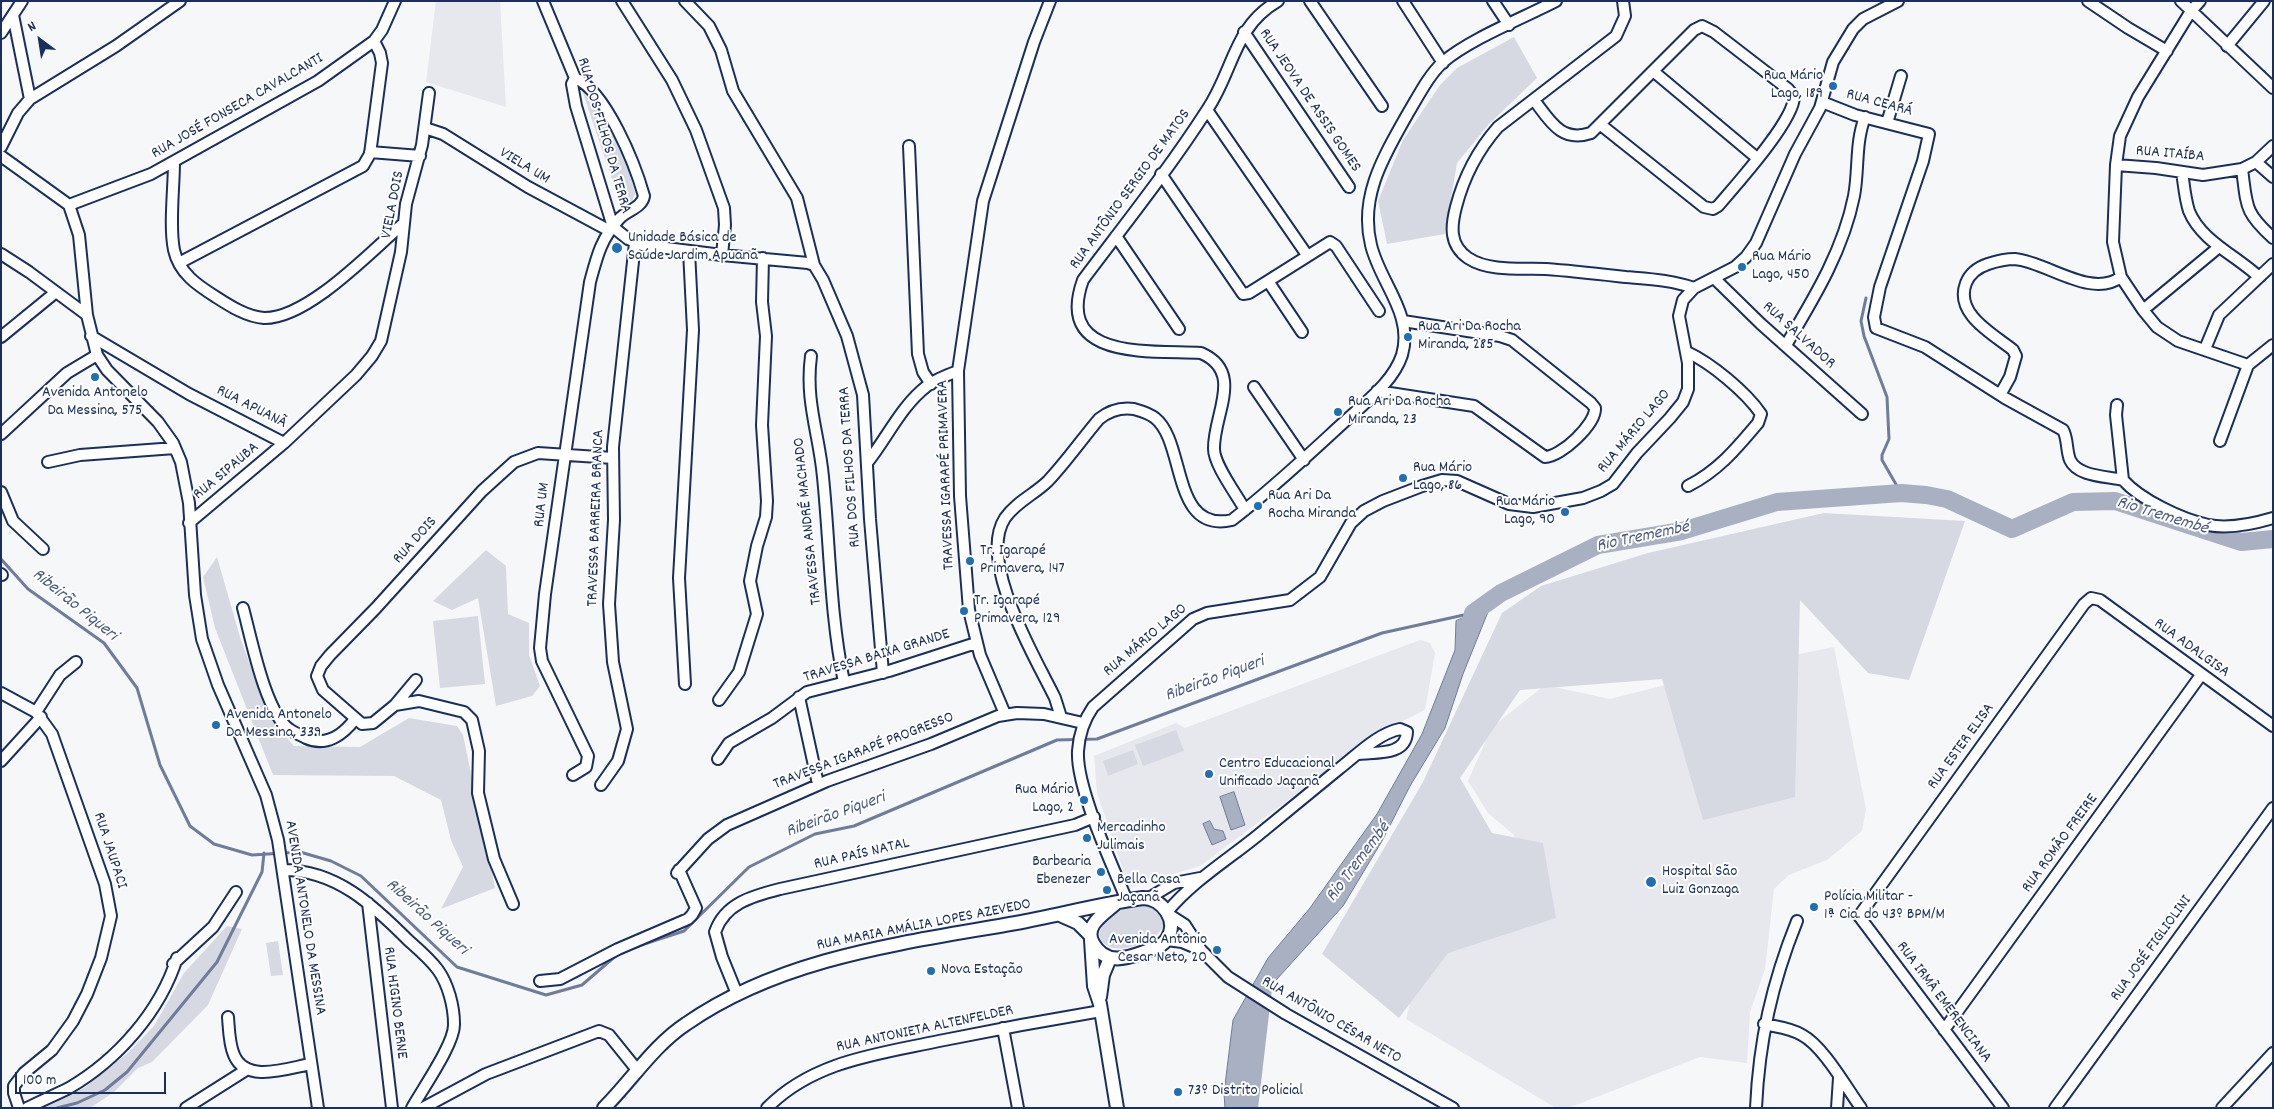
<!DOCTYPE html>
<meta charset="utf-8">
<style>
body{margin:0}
#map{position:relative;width:2274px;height:1109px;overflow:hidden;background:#f6f7f9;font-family:Dekko,sans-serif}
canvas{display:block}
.frame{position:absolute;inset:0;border:2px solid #1b2f5e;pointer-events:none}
.north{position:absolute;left:15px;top:15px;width:50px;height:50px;-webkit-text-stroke:4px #fff;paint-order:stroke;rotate:329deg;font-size:14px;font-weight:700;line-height:20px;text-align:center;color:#1b2f5e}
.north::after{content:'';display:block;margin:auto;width:18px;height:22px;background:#1b2f5e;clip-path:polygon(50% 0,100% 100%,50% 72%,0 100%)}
.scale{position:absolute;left:15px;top:1072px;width:151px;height:22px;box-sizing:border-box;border:2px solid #1b2f5e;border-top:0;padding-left:6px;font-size:15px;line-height:18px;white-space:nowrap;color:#1b2f5e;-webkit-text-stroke:4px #fff;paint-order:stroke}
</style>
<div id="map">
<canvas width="2274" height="1109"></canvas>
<div class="frame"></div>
<div class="north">N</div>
<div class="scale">100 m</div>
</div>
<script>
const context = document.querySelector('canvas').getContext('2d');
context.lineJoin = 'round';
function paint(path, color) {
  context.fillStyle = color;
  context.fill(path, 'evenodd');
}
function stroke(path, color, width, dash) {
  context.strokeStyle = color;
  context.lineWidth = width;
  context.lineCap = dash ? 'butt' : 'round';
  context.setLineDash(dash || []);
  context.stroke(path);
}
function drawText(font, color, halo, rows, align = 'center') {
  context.font = font + ' Dekko,sans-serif';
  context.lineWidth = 4;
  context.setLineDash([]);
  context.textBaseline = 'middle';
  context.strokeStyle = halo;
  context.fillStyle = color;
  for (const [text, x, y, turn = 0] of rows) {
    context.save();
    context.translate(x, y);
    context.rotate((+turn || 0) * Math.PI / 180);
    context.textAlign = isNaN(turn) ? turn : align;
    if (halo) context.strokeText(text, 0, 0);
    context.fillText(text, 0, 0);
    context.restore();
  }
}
const built = new Path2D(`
 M 436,1 L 500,1 L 506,107 L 426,82 Z
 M 1420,640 L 1430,643 L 1435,653 L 1425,710 L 1375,735 L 1200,866 L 1129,888 L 1097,793 L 1094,756 L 1176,723 L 1185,728 Z
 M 1834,647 L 1866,809 L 1862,831 L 1827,860 L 1789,875 L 1774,889 L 1765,969 L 1750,1012 L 1747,1063 L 1700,1057 L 1568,1108 L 1556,1108 L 1406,1019 L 1424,945 L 1525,911 L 1514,835 L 1488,813 L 1468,781 L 1492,727 L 1545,685 L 1610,699 L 1740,666 Z`);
const green = new Path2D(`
 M 1514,37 L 1537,78 L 1489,124 L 1457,163 L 1445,234 L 1387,244 L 1378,201 L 1403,140 L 1440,85 L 1457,68 Z
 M 582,90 C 605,120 628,157 635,194 L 632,201 L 624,203 L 618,197 Z
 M 1824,513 L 1965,521 L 1909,680 L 1868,673 L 1800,600 L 1795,797 L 1703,820 L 1662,679 L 1520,690 L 1460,778 L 1492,833 L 1543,843 L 1556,918 L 1448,953 L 1399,1018 L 1322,954 L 1423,782 L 1502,613 L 1541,586 L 1648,553 Z
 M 486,550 L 506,566 L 508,614 L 529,623 L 529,655 L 540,686 L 532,696 L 496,706 L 478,598 L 452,610 L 433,601 Z
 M 217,557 L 240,637 L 269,717 L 294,746 L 360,747 L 409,718 L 457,726 L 463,735 L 495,888 L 441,909 L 463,867 L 451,840 L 441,800 L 394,776 L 273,775 L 215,628 L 203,577 Z
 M 478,616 L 485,684 L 440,688 L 433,621 Z
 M 1176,730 L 1184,751 L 1143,766 L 1135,745 Z
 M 1133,750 L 1138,764 L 1108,776 L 1103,761 Z
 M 1149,904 C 1157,910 1162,917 1163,927 C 1154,944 1106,961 1099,935 C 1105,911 1128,906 1149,904 Z
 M 227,926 L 242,929 L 208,1005 L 152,1062 L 138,1068 L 114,1092 L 90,1108 L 40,1108 L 84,1088 L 129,1052 L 154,1026 L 184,973 Z
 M 278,941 L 283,975 L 271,976 L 266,943 Z`);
const water = new Path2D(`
 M 1490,607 L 1463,674 L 1445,728 L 1410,786 L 1382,841 L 1343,906 L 1268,989 L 1250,1039 L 1242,1108 L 1225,1108 L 1224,1093 L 1233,1020 L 1268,958 L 1310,908 L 1377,814 L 1422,734 L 1455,650 L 1456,621 Z
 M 1234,792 L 1245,825 L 1231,830 L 1220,797 Z
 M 1210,821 L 1214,829 L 1223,831 L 1226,839 L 1212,845 L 1203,824 Z`);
const stream = new Path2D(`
 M 1866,298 L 1861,321 L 1864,336 L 1887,397 L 1889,439 L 1882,455 L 1882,460 L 1901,493
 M 1,559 L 28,589 L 104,643 L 137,688 L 160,765 L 190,826 L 214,844 L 252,855 L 300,852 L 331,861 L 361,876 L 457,967 L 546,995 L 582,985 L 619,953
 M 629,949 L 684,931 L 749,867 L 815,834 L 854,826 L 1057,740 L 1097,739 L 1382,633 L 1473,613
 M 57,1108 L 77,1103 L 105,1090 L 127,1072 L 217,962 L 262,872 L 264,853`);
const river = new Path2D(`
 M 1468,635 L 1473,613 L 1501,593 L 1598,545 L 1682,531 L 1777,502 L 1901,493 L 1926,495 L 1947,499 L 2012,529 L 2073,502 L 2115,501 L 2241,542 L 2273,539
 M 1249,1108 L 1263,988`);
const minor = new Path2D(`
 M 543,1 L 575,78 L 572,84 L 576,106 L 613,227 L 628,239 L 642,245 L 722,255 L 808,263 L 814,265 L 823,280 L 847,336 L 863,395 L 870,519 L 883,673
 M 622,1 L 672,80 L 696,130 L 724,208 L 725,225 L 722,255
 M 685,1 L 709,26 L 721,50 L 733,91 L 797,198 L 814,265
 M 1310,1 L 1382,106
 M 1403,1 L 1443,63
 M 1493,1 L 1509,25
 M 1623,1 L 1625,16 L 1616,36 L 1498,127 C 1477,151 1464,176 1456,207 C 1451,226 1449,245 1468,258 C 1489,272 1522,268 1546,269 C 1573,271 1599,274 1626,277 C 1649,279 1672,280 1694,288
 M 2088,1 L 2128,28 L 2167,51
 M 2181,1 L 2273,88
 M 2200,1 L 2191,11 L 2138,97 L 2120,136 L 2116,165 L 2113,242 L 2121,277 L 2143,310 L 2157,327 L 2178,341 L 2248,365
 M 13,15 L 30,99
 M 1244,32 L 1349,187
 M 1,33 L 22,1
 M 2227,46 L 2264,1
 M 1653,71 L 1757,158
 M 1534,100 C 1550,121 1561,143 1591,133 L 1694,30 L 1702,26 L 1714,32 L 1788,89 L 1794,96 C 1795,120 1735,186 1718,206 L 1713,209 L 1704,207 L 1601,125
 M 1822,102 L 1855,115 L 1929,134 L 1923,161 L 1880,287 L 1874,317 L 1876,328 L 1925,347 L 2005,398 L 2063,430 C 2068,439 2066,450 2070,460 C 2078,477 2107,476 2123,480
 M 1207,110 L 1307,255
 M 1887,123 L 1901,76
 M 425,128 L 443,134 L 528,187 L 610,231
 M 909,146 L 918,354 L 923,372 L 931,384
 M 1,147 L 18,113 L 30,99 L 116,46 L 180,1
 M 370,152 L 420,156
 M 1,156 L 69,205 L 79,235 L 87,315 L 97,355 L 107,370 L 158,422 L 173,443 L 181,462 L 189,503 L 195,595 L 202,639 L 218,685 L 266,795 L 278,840 L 318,1108
 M 174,162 C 174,188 169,226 174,250 C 179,273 197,285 216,297 C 230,306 247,317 264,318 C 308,319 372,250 404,223
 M 2256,162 L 2273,177
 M 2116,165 L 2156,168 L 2203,175 L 2242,169 L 2256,162 L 2273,146
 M 2242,169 C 2247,206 2244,212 2273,238
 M 2182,172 C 2184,185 2185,199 2189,211 C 2201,241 2237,256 2259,277
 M 1161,174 L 1243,294 L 1249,293 L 1330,242 L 1336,246 L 1379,311
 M 69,205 L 151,174 L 318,81 L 374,41 L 382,30 L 395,1
 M 1116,236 L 1179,329
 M 1,254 L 29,272 L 87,315
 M 179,263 L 363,166 L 370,154 L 382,63 L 380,53 L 374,41
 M 1715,279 L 1761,324 L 1862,414
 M 1268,281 L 1302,332
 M 2143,310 L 2219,247
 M 91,336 L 189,394 L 284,443 L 356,375 L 372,356 L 381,341 L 401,252 L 406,204 L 422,145 L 429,93
 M 1,337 L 56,292
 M 1786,345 C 1814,298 1843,251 1854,196 C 1859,170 1855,143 1865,117
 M 2205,349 L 2219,315 L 2273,264
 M 1687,352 C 1711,363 1746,392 1761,414 L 1758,423 C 1737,448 1718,471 1688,486
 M 811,356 C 805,402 819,433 823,477 C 830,546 830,615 844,682
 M 1254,387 L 1304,460
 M 1377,391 L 1474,406 L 1545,457 C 1561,457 1596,424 1595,408 L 1591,403 L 1512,340 L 1500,336 L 1403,321
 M 2000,395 L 2010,377 L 2016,356 L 2013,350 C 1993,334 1954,314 1966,283 C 1970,273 1979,267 1988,264 C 1997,261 2006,259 2015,259 C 2047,262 2091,299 2121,277
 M 2117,405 L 2116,415 L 2123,480
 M 1,434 L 67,373 L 97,355
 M 2220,441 L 2248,365 L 2273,345
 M 48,462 L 80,455 L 175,448
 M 867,463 C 887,438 901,406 927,386 C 936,379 947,375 958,371
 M 2123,480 C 2141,500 2181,519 2208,525 C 2229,529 2253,524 2273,518
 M 1,492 L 13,521 L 43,549
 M 1245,510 C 1237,495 1214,465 1214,449 C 1213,415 1245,372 1201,353 C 1150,350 1054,361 1083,280 C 1125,224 1169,169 1207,110 C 1234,70 1233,27 1278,1
 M 189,523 L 284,443
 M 1,574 L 2,575
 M 243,608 C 251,637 265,712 289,729 C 294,733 301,735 306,738 C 326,747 343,735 355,719
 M 685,684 L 679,578 L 693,330 L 689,251
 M 1,693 L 36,712 L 52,734 L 105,884 L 111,916 L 101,958 L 87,994 L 73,1021 L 52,1050 L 24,1073 L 14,1086 L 14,1093 L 19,1108
 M 799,697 L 818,784
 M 719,700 L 739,672 L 757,614 L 750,581 L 757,546 L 766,517 L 767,501 L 762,425 L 766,336 L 762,302 L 763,258
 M 395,705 L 416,680
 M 36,712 L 60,675 L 76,662
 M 1005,714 L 980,655 L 969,610 L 960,496 L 958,371 L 983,201 L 1034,42 L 1050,1
 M 1061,717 L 1055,698 C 1035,657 977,561 1005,518 C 1016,502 1035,494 1048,481 C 1066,462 1082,439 1099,419 C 1109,411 1120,407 1134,409 C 1141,411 1149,413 1155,418 C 1186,442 1171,534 1232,520 C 1271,490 1307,456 1343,423 C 1363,404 1393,383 1402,355 C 1414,314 1380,283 1371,245 C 1359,196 1384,156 1407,115 C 1418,97 1428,76 1443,62 C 1470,39 1523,18 1556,1
 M 718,759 L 729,743 L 772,718 L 807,692 L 889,671 L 976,643
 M 1,761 L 41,717
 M 573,775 L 586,767 L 588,756 L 542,661 L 540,648 L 545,594 L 590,282 C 597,256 601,239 619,219 C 627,210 642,208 644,196 C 635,164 606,91 575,78
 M 601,785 L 618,761 L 627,729 L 613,662 L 609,604 L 614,520 L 613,447 L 635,243
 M 283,870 C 336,870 373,905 408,940 C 418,949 430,959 438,970 C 448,984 454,1006 454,1024 C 455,1043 423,1088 412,1108
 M 677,873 L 708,839 L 727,825 L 827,781 L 931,744 L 998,716 L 1017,713 L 1044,714 L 1083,723
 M 1149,898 L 1174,883 L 1200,878
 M 1127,901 C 1112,864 1076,788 1078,751 C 1079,735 1084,720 1093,707 L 1193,619 L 1207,613 L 1290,600 L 1320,577 L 1351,523 L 1364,511 L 1383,501 L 1422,486 L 1442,480 L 1457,481 L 1509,504 L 1533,507 L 1583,498 L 1601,491 L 1613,484 L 1637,453 L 1670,418 L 1683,402 L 1688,389 L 1688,363 L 1679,316 L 1683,300 L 1694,288 L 1735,267 L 1746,257 L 1756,243 L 1795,154 L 1820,108 L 1833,62 L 1853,29 L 1863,19 L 1898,1
 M 368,903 L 392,1108
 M 513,904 L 494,859 L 478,793 L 479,751 L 472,720 L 464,712 L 419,701 L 395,705 L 373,723 L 362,724 L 323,690 L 317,676 L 321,666 L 330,655 L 376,608 L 482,491 L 514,462 L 538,453 L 613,458
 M 1167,912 C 1193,881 1226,861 1257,836 C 1285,813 1312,791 1340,768 C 1358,754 1377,734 1400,729 L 1407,732 C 1406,756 1376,752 1359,754
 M 1168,914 L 1185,925 L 1201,950 L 1228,977 L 1286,1014 L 1453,1108
 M 1167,940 L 1182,942 L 1201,950
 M 173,964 L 213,927 L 236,892
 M 540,981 L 560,979 L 618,949 L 688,919 L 692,915 L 696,908 L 679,870
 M 737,994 L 722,957 L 715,932 C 725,903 753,896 780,889 L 1075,825 L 1094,817
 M 228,1017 C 229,1029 229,1044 234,1055 C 246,1084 288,1068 311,1064
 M 1764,1024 C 1777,1027 1791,1028 1802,1035 C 1823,1046 1846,1087 1861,1108
 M 1003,1028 L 1018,1108
 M 1944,1030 L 2201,675
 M 27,1108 C 41,1101 55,1095 69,1088 C 117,1060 160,1012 177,958
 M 186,1108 L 246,1070
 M 423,1108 L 486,1074 L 599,1031 L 609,1035 L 638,1071
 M 767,1108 C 813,1061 878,1054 939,1041 C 993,1030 1047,1020 1101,1011
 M 1756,1108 C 1759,1041 1772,983 1797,921
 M 1837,1108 L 1839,1078
 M 2003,1108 L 1859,916 L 2084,604 L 2091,598 L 2100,600 L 2273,726
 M 2055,1108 L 2273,808
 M 2222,1108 L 2273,1053`);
const major = new Path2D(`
 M 1060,915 L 1078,923 L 1090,935
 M 1091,940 L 1094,986 L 1100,1004 L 1117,1108
 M 1100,997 L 1103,975 L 1110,958
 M 604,1108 C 631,1081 654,1045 686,1024 C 782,957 904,943 1016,923 C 1059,915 1100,904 1143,898 C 1162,898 1179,921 1167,939 C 1162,947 1152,949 1144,952 C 1125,959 1105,965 1093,943 C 1083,926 1104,914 1115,904`);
const markers = [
 [1833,86,5,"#1f6fb2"],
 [617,248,6,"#1f6fb2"],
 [1742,267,5,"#1f6fb2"],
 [1408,337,5,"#1f6fb2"],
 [95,377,5,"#1f6fb2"],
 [1338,412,5,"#1f6fb2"],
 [1403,478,5,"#1f6fb2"],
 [1258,506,5,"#1f6fb2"],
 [1565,512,5,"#1f6fb2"],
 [970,561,5,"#1f6fb2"],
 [964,611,5,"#1f6fb2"],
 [216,725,5,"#1f6fb2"],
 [1209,774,5,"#1f6fb2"],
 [1084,800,5,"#1f6fb2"],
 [1087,838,5,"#1f6fb2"],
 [1101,872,5,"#1f6fb2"],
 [1651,882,6,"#1f6fb2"],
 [1107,890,5,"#1f6fb2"],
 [1814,907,5,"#1f6fb2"],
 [1217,950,5,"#1f6fb2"],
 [931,971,5,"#1f6fb2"],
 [1178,1092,5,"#1f6fb2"]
];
const poiNames = [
 ["Rua Mário",1823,77,"right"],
 ["Lago, 189",1823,95,"right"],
 ["Unidade Básica de",628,239],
 ["Saúde Jardim Apuanã",628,257],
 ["Rua Mário",1752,258],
 ["Lago, 450",1752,276],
 ["Rua Ari Da Rocha",1418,328],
 ["Miranda, 285",1418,346],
 ["Avenida Antonelo",95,394,"center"],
 ["Da Messina, 575",95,412,"center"],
 ["Rua Ari Da Rocha",1348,403],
 ["Miranda, 23",1348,421],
 ["Rua Mário",1413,469],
 ["Lago, 86",1413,487],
 ["Rua Ari Da",1268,497],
 ["Rocha Miranda",1268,515],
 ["Rua Mário",1555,503,"right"],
 ["Lago, 90",1555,521,"right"],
 ["Tr. Igarapé",980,552],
 ["Primavera, 147",980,570],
 ["Tr. Igarapé",974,602],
 ["Primavera, 129",974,620],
 ["Avenida Antonelo",226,716],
 ["Da Messina, 339",226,734],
 ["Centro Educacional",1219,765],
 ["Unificado Jaçanã",1219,783],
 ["Rua Mário",1074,791,"right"],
 ["Lago, 2",1074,809,"right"],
 ["Mercadinho",1097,829],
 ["Julimais",1097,847],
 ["Barbearia",1091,863,"right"],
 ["Ebenezer",1091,881,"right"],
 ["Hospital São",1662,873],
 ["Luiz Gonzaga",1662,891],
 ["Bella Casa",1117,881],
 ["Jaçanã",1117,899],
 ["Polícia Militar -",1824,898],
 ["1ª Cia. do 43º BPM/M",1824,916],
 ["Avenida Antônio",1207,941,"right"],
 ["Cesar Neto, 20",1207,959,"right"],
 ["Nova Estação",941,971],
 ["73º Distrito Policial",1188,1092]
];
const streetNames = [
 ["RUA JEOVA DE ASSIS GOMES",1309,101,56],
 ["RUA CEARÁ",1879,104,15],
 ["RUA JOSÉ FONSECA CAVALCANTI",238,107,-30],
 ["RUA DOS FILHOS DA TERRA",603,136,74],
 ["RUA ITAÍBA",2170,155,5],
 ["VIELA UM",524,167,31],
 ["RUA ANTÔNIO SERGIO DE MATOS",1131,190,-54],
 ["VIELA DOIS",394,205,-79],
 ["RUA SALVADOR",1798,336,42],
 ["RUA APUANÃ",251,408,27],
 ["RUA MÁRIO LAGO",1635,432,-50],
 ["RUA DOS FILHOS DA TERRA",851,467,-94],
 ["RUA SIPAUBA",227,472,-40],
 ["TRAVESSA IGARAPÉ PRIMAVERA",947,475,-92],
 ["RUA UM",543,505,-83],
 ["TRAVESSA BARREIRA BRANCA",597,518,-88],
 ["TRAVESSA ANDRÉ MACHADO",809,521,-96],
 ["RUA DOIS",416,541,-48],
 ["RUA MÁRIO LAGO",1146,641,-40],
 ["RUA ADALGISA",2191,649,36],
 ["TRAVESSA BAIXA GRANDE",877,657,-17],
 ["RUA ESTER ELISA",1962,747,-54],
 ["TRAVESSA IGARAPÉ PROGRESSO",864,752,-21],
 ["RUA ROMÃO FREIRE",2061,844,-54],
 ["RUA JAUPACI",109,851,72],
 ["RUA PAÍS NATAL",862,855,-13],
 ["AVENIDA ANTONELO DA MESSINA",304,918,81],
 ["RUA MARIA AMÁLIA LOPES AZEVEDO",924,926,-11],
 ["RUA JOSÉ FIGLIOLINI",2152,949,-54],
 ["RUA HIGINO BERNE",394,1003,83],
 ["RUA IRMÃ EMERENCIANA",1943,1003,53],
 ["RUA ANTÔNIO CÉSAR NETO",1331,1021,30],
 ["RUA ANTONIETA ALTENFELDER",925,1030,-12]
];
const waterNames = [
 ["Rio Tremembé",2162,517,17],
 ["Rio Tremembé",1643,538,-12],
 ["Ribeirão Piqueri",74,606,39],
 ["Ribeirão Piqueri",1215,680,-20],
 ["Ribeirão Piqueri",836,816,-20],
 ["Rio Tremembé",1359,863,-53],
 ["Ribeirão Piqueri",426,918,42]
];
paint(built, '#e6e8ee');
paint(green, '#d6d9e2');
paint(water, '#a9b0c1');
stroke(water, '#707c99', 1);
stroke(stream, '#707c99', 3);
stroke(river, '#a9b0c1', 18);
stroke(minor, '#1b2f5e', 14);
stroke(major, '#1b2f5e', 16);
stroke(minor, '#fff', 10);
stroke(major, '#fff', 12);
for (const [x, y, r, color] of markers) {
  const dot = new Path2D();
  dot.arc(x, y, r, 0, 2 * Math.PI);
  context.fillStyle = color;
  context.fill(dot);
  stroke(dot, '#fff', 2);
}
drawText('16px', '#1b2f5e', '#fff', poiNames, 'left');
drawText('16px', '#1b2f5e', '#fff', streetNames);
drawText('italic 18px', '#4d5c81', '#fff', waterNames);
</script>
